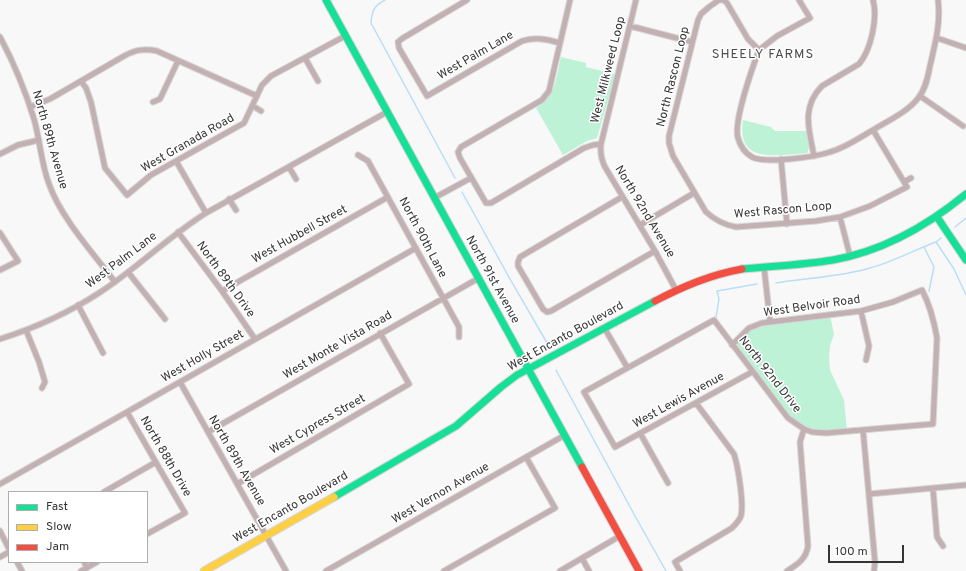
<!DOCTYPE html>
<style>
body{margin:0}
#map{position:relative;width:966px;height:571px;overflow:hidden;background:#f8f8f8;font-family:Overpass,sans-serif}
canvas{display:block}
.legend{position:absolute;left:8px;top:491px;width:140px;height:72px;box-sizing:border-box;background:#fff;border:1px solid #aeaeaf;margin:0;padding:5px 7px;list-style:none;font-size:12px;color:#353536}
.legend li{display:flex;align-items:center;gap:8px;height:20px}
.legend b{width:20px;border:1px solid #aeaeaf}
.scale{position:absolute;left:828px;top:545px;width:76px;height:18px;box-sizing:border-box;border:2px solid #353536;border-top:0;padding-left:5px;font-size:12px;line-height:14px;white-space:nowrap;color:#353536;-webkit-text-stroke:3px #fff;paint-order:stroke}
</style>
<div id="map">
<canvas width="966" height="571"></canvas>
<ul class="legend">
<li><b style="height:5px;background:#16e098"></b>Fast</li>
<li><b style="height:5px;background:#ffcf43"></b>Slow</li>
<li><b style="height:5px;background:#f24e42"></b>Jam</li>
</ul>
<div class="scale">100 m</div>
</div>
<script>
const context = document.querySelector('canvas').getContext('2d');
context.lineJoin = 'round';
function paint(path, color) {
  context.fillStyle = color;
  context.fill(path, 'evenodd');
}
function stroke(path, color, width, dash) {
  context.strokeStyle = color;
  context.lineWidth = width;
  context.lineCap = dash ? 'butt' : 'round';
  context.setLineDash(dash || []);
  context.stroke(path);
}
function drawText(font, color, halo, rows, align = 'center') {
  context.font = font + ' Overpass,sans-serif';
  context.lineWidth = 3;
  context.setLineDash([]);
  context.textBaseline = 'middle';
  context.strokeStyle = halo;
  context.fillStyle = color;
  for (const [text, x, y, turn = 0] of rows) {
    context.save();
    context.translate(x, y);
    context.rotate((+turn || 0) * Math.PI / 180);
    context.textAlign = isNaN(turn) ? turn : align;
    if (halo) context.strokeText(text, 0, 0);
    context.fillText(text, 0, 0);
    context.restore();
  }
}
const green = new Path2D(`
 M 561,57 L 586,63 L 586,67 L 614,74 L 614,79 L 597,138 L 587,141 L 563,155 L 536,108 C 556,97 556,77 561,57 Z
 M 743,120 L 771,127 L 775,131 L 806,131 L 809,148 L 807,153 C 777,155 736,165 743,120 Z
 M 830,315 L 834,334 L 830,346 L 829,357 L 830,370 L 844,400 L 847,431 L 820,433 L 792,422 L 732,345 L 755,325 Z`);
const stream = new Path2D(`
 M 385,0 C 374,6 372,10 371,23 L 455,178
 M 462,192 L 510,279 L 550,348
 M 955,227 L 966,218
 M 936,242 L 954,269 L 966,295
 M 924,247 L 934,267 L 929,291
 M 776,283 C 807,278 840,277 870,268 C 893,262 914,250 936,242 L 941,238
 M 716,317 L 719,299 L 717,291 L 757,284
 M 556,370 L 635,516 L 666,571`);
const street = new Path2D(`
 M 467,0 L 403,38 L 398,42 L 399,48 L 427,96 L 522,41 C 536,37 546,39 560,43
 M 570,0 L 549,91 L 542,100 L 461,147 L 458,152 L 460,158 L 486,203 L 491,203 L 584,148 L 593,145 L 601,144
 M 636,0 L 601,144 C 600,153 601,159 605,167 L 655,251 L 676,290
 M 630,26 L 692,42
 M 0,37 C 14,63 25,90 34,119 C 40,140 41,163 49,184 C 61,218 93,253 115,282
 M 937,38 L 966,48
 M 759,50 L 748,39 L 727,3 L 724,0 L 719,0 L 709,7 L 701,14 L 698,20 L 669,136 L 669,143 L 673,156 L 706,212 C 715,220 724,225 736,227 L 816,221 L 840,217 L 870,206 L 907,187 L 873,130
 M 759,50 C 753,66 733,122 738,138 C 740,145 745,153 752,157 C 765,164 815,157 830,152 C 845,148 859,138 873,130 C 889,120 908,112 919,97 C 926,88 928,76 930,66 C 935,44 941,23 938,0
 M 759,50 L 777,36 L 810,18 L 799,0
 M 305,58 L 318,81
 M 81,81 L 86,88 L 91,102 L 105,168 L 127,195 L 151,175 L 244,123 L 262,85 L 271,76 L 345,36
 M 920,96 L 963,126
 M 153,102 L 160,99 L 178,61
 M 253,106 L 261,111
 M 30,107 L 50,99 L 124,56 C 135,50 144,48 157,51 L 257,96
 M 0,154 L 18,145 L 39,140
 M 358,155 L 368,161 L 459,327 L 459,337
 M 814,156 C 809,130 801,107 822,86 L 859,64 C 871,50 878,18 873,0
 M 781,159 L 787,224
 M 176,161 L 206,213
 M 289,167 L 296,179
 M 904,182 L 911,178
 M 622,197 L 520,257 L 518,262 L 518,266 L 543,309 L 547,312 L 551,311 L 655,251
 M 434,198 L 471,178
 M 229,199 L 236,210
 M 840,217 L 850,256
 M 640,225 L 694,193
 M 178,232 L 222,291 L 255,339
 M 0,233 L 18,261 L 0,270
 M 764,267 L 770,321
 M 128,272 L 165,319
 M 222,291 L 388,197
 M 78,305 L 103,353
 M 861,311 L 869,346 L 866,360
 M 605,329 L 627,367
 M 26,330 L 39,362 L 45,382 L 42,388
 M 0,339 C 35,328 68,313 99,293 C 136,269 168,237 206,213 L 387,112
 M 732,345 L 749,328 L 762,323 L 861,311 L 893,302 L 922,290 C 930,305 934,321 937,338 L 933,424 L 826,433 L 812,432 L 804,429 L 788,418 L 714,320 L 584,392 L 615,447 L 752,372
 M 180,382 L 286,571
 M 127,412 L 185,513 L 147,534
 M 863,430 L 875,562 L 874,571
 M 208,432 L 479,278
 M 640,433 L 668,483
 M 0,484 L 416,248
 M 237,484 L 409,384 L 380,333
 M 933,489 L 937,537 L 943,546
 M 104,492 L 156,462
 M 869,494 L 966,485
 M 0,531 L 9,549
 M 0,557 L 9,552
 M 582,558 L 589,571
 M 17,562 L 22,571
 M 84,562 L 87,568
 M 81,571 L 97,562
 M 326,571 L 565,435
 M 444,571 L 555,508 L 526,457
 M 560,571 L 620,536
 M 680,571 L 675,562 L 732,528 C 736,524 739,521 741,516 C 744,503 738,466 734,454 L 696,403
 M 787,571 C 798,564 806,559 808,546 L 800,442 L 804,429`);
const fast = new Path2D(`
 M 326,0 L 582,467
 M 937,217 L 966,260
 M 742,269 C 773,266 803,265 833,260 C 884,251 927,226 966,194
 M 334,497 L 456,426 L 501,387 L 517,375 L 655,301`);
const slow = new Path2D(`
 M 204,571 L 334,497`);
const jam = new Path2D(`
 M 655,301 C 684,286 710,275 742,269
 M 582,467 L 639,571`);
const streetNames = [
 ["West Palm Lane",476,56,-30],
 ["West Milkweed Loop",609,70,-76],
 ["North Rascon Loop",674,77,-76],
 ["North 89th Avenue",49,140,74],
 ["West Granada Road",188,144,-30],
 ["West Rascon Loop",783,211,-5],
 ["North 92nd Avenue",644,212,59],
 ["West Hubbell Street",300,235,-29],
 ["North 90th Lane",422,238,62],
 ["West Palm Lane",122,261,-37],
 ["North 89th Drive",225,280,54],
 ["North 91st Avenue",492,280,61],
 ["West Belvoir Road",812,307,-8],
 ["West Encanto Boulevard",566,337,-29],
 ["West Monte Vista Road",338,346,-30],
 ["West Holly Street",203,357,-30],
 ["North 92nd Drive",769,375,52],
 ["West Lewis Avenue",679,401,-29],
 ["West Cypress Street",318,425,-30],
 ["North 88th Drive",165,457,60],
 ["North 89th Avenue",236,461,60],
 ["West Vernon Avenue",441,494,-30],
 ["West Encanto Boulevard",291,508,-30]
];
const neighbourhoodNames = [
 ["SHEELY FARMS",763,55]
];
paint(green, '#bdf2d6');
stroke(stream, '#b9def7', 1.5);
stroke(street, '#d5d5d5', 7);
stroke(fast, '#d5d5d5', 9);
stroke(slow, '#d5d5d5', 9);
stroke(jam, '#d5d5d5', 9);
stroke(street, '#c3b0b3', 5);
stroke(fast, '#16e098', 7);
stroke(slow, '#ffcf43', 7);
stroke(jam, '#f24e42', 7);
drawText('12px', '#353536', '#fff', streetNames);
context.letterSpacing = '1px';
drawText('13px', '#4b4c4d', '#fff', neighbourhoodNames);
context.letterSpacing = '0px';
</script>
